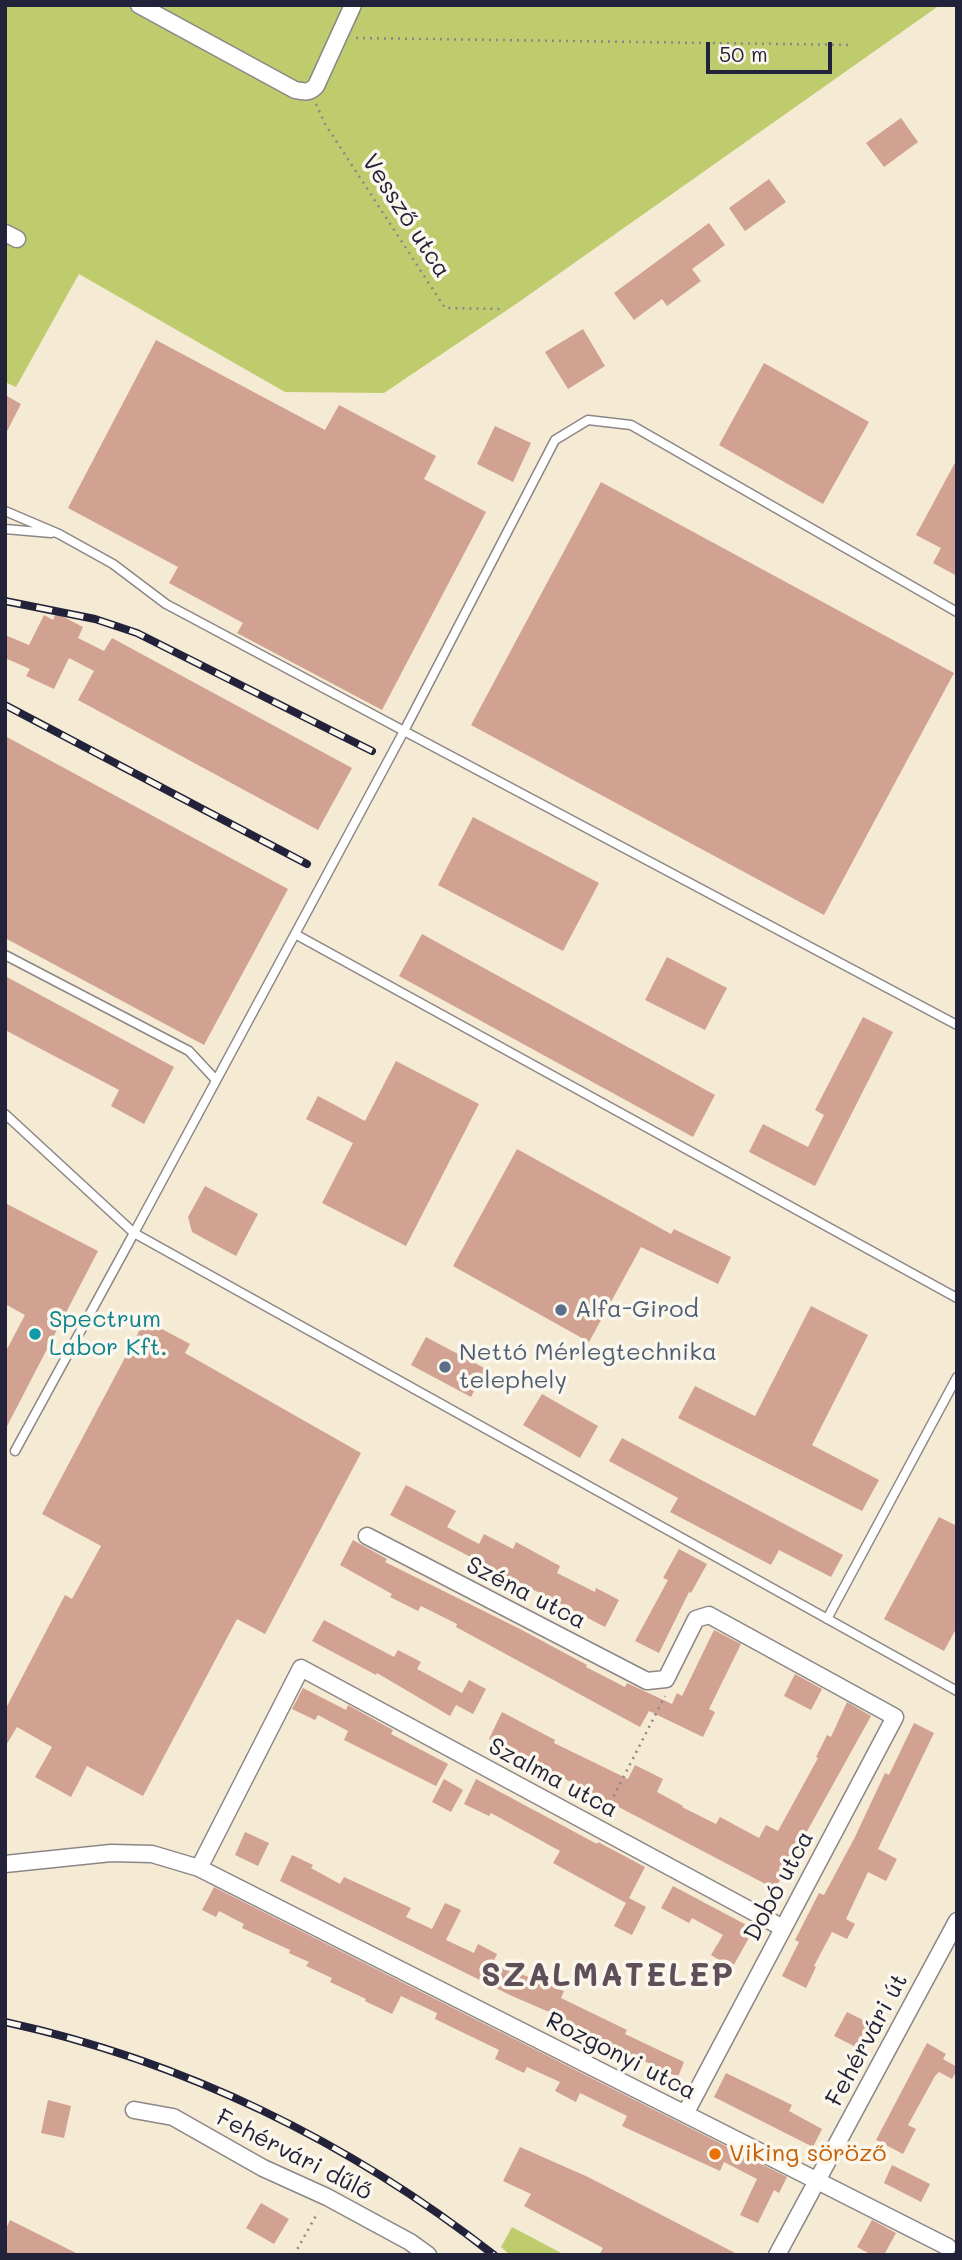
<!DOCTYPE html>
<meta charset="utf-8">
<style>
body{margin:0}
#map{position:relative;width:962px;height:2260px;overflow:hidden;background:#f5ead3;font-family:Mali,sans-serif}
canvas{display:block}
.frame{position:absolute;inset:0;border:7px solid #22223b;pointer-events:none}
.scale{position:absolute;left:706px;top:42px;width:126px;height:32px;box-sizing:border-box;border:4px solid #22223b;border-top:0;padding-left:9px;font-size:21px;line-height:24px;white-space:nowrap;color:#22223b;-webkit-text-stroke:5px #fbf7ec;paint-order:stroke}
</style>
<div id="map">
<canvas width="962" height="2260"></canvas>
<div class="frame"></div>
<div class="scale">50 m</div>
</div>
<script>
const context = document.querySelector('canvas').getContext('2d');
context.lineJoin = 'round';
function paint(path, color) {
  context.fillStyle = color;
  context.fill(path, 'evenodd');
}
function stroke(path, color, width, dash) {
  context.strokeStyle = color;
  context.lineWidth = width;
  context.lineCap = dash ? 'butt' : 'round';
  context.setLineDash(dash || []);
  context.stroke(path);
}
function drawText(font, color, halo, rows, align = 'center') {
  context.font = font + ' Mali,sans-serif';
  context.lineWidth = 7;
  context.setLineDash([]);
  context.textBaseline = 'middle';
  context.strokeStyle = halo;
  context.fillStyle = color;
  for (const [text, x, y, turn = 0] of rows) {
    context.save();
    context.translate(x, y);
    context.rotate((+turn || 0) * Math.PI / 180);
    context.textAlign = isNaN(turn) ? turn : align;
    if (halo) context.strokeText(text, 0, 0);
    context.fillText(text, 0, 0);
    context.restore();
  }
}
const green = new Path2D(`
 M 5,5 L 940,5 L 516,304 L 384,393 L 285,392 L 79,274 L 16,387 L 5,382 Z
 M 512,2227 L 565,2255 L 510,2255 L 501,2247 Z`);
const building = new Path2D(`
 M 901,118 L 918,142 L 884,167 L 866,143 Z
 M 769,179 L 786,202 L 745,231 L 729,208 Z
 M 709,223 L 725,245 L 692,269 L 701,281 L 667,306 L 662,299 L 634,320 L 614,293 Z
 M 583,329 L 605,366 L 568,389 L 545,352 Z
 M 156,340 L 325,430 L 339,405 L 436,456 L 424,479 L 486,512 L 382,710 L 237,633 L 243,623 L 169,583 L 178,567 L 68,508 Z
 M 764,363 L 869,422 L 823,504 L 719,445 Z
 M 5,395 L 21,404 L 5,435 Z
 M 495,426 L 531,443 L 513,482 L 477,464 Z
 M 957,459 L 957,576 L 933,563 L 941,548 L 916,535 Z
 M 601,482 L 954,673 L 824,915 L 471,725 Z
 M 56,613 L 83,627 L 78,638 L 104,651 L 112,638 L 352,768 L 318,830 L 78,700 L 94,671 L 69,658 L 54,689 L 26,676 L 30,669 L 5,658 L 5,635 L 29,645 L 44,615 L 53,620 Z
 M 5,736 L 288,889 L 204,1045 L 5,938 Z
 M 473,817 L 599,883 L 563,951 L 438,885 Z
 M 422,934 L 715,1095 L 693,1137 L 399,976 Z
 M 667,957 L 727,988 L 705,1030 L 645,1000 Z
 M 5,976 L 174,1067 L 144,1124 L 111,1106 L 119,1090 L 5,1030 Z
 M 863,1017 L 893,1032 L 815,1186 L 749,1152 L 763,1124 L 808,1147 L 824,1115 L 815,1110 Z
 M 396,1061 L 479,1104 L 406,1246 L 322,1203 L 353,1143 L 306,1119 L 318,1096 L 365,1121 Z
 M 517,1149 L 671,1234 L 674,1229 L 731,1257 L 718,1284 L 641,1247 L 589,1342 L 453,1266 Z
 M 205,1186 L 258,1214 L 236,1256 L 192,1232 L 188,1217 Z
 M 5,1203 L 98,1251 L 5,1430 L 5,1353 L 25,1315 L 5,1304 Z
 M 811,1306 L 868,1335 L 812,1445 L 879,1480 L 862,1511 L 678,1418 L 695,1386 L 755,1416 Z
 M 145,1320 L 190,1344 L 185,1353 L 361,1453 L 265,1634 L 237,1619 L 143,1796 L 87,1766 L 71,1797 L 35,1777 L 52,1747 L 17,1727 L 5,1747 L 5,1710 L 65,1595 L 72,1599 L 101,1546 L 42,1514 Z
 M 426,1337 L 486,1369 L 471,1397 L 411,1365 Z
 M 542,1394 L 598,1426 L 580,1458 L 523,1425 Z
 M 622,1438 L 843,1555 L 831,1577 L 779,1550 L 771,1565 L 670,1512 L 678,1498 L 609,1461 Z
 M 406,1485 L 456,1511 L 447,1527 L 479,1544 L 484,1534 L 513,1549 L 516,1542 L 560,1566 L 557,1573 L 595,1592 L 596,1588 L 619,1600 L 605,1627 L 390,1515 Z
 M 939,1517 L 957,1526 L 957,1627 L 944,1651 L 884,1619 Z
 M 353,1540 L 387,1559 L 385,1562 L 520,1629 L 587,1665 L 586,1667 L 625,1687 L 627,1683 L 672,1704 L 677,1693 L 682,1696 L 714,1630 L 741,1644 L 709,1709 L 715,1712 L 703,1737 L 649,1711 L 640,1727 L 456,1627 L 457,1624 L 421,1606 L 418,1611 L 390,1597 L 392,1594 L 340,1565 Z
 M 679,1549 L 707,1564 L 691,1593 L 689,1592 L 659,1653 L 635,1641 L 668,1580 L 663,1578 Z
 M 324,1620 L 394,1657 L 398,1650 L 421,1662 L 417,1669 L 462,1693 L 469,1680 L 486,1689 L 473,1714 L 456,1705 L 450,1716 L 377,1673 L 376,1675 L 312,1641 Z
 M 795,1674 L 822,1689 L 811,1710 L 784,1696 Z
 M 303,1688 L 346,1710 L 348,1705 L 393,1730 L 391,1734 L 448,1764 L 436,1786 L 344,1740 L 348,1731 L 318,1715 L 315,1720 L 292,1709 Z
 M 847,1702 L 871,1716 L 775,1889 L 489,1739 L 502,1712 L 555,1740 L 554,1743 L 628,1779 L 635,1765 L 663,1779 L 657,1792 L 683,1806 L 682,1807 L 716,1824 L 720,1817 L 759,1838 L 766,1825 L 778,1831 L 818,1758 L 816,1757 L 827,1735 L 831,1737 Z
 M 914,1723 L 934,1733 L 878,1849 L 897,1859 L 886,1881 L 868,1872 L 846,1919 L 855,1924 L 847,1939 L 832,1932 L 814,1966 L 816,1967 L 806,1988 L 782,1976 L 799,1942 L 795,1940 L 819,1893 L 824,1895 L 855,1837 L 885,1773 L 889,1775 Z
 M 444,1779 L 463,1790 L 451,1812 L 432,1802 Z
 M 476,1779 L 597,1844 L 598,1842 L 645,1867 L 629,1898 L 646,1907 L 632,1935 L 614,1926 L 626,1903 L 553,1863 L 560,1851 L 491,1813 L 489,1816 L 464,1804 Z
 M 245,1832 L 269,1843 L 258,1866 L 235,1855 Z
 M 292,1855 L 313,1865 L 311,1868 L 340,1884 L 344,1877 L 411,1908 L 406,1917 L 432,1929 L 445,1903 L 461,1910 L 446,1940 L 474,1953 L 478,1944 L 497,1954 L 493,1963 L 564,1991 L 561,1998 L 627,2030 L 625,2034 L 684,2062 L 678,2077 L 568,2025 L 570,2021 L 512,1996 L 280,1881 Z
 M 673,1886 L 754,1929 L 732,1968 L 711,1955 L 723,1935 L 692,1918 L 689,1923 L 661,1908 Z
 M 214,1887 L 787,2177 L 779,2193 L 774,2190 L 758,2223 L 740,2215 L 757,2179 L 724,2162 L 720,2171 L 622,2126 L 627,2116 L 580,2093 L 576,2102 L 555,2091 L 560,2082 L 527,2067 L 524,2073 L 495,2059 L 499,2050 L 435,2019 L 437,2013 L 401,1996 L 392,2014 L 365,2001 L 366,1999 L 330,1982 L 332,1978 L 306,1966 L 309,1962 L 289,1953 L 290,1950 L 242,1928 L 244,1924 L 219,1911 L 216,1917 L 202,1910 Z
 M 847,2012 L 869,2023 L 856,2047 L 834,2036 Z
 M 927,2043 L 946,2054 L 943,2059 L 957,2067 L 957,2070 L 952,2079 L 939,2072 L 935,2076 L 908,2125 L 916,2129 L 903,2154 L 876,2140 Z
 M 726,2073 L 792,2105 L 789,2111 L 822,2129 L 813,2147 L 714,2097 Z
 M 48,2100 L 71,2106 L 64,2138 L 41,2133 Z
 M 520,2147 L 588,2177 L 739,2255 L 599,2255 L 603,2248 L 524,2206 L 531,2194 L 503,2181 Z
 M 892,2165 L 930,2184 L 921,2202 L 884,2183 Z
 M 261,2203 L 289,2219 L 274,2244 L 246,2228 Z
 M 10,2220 L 80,2255 L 5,2255 L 5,2231 Z
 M 872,2220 L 896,2233 L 884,2255 L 872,2255 L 857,2247 Z`);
const path = new Path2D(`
 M 356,38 L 853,45
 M 316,104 L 325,124 L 445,308 L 504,309
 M 604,1815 L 665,1696
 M 294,2255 L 318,2212`);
const lane = new Path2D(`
 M 5,511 L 59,534 L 113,564 L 166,604 L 404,731 L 555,440 L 588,420 L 631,425 L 957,612
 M 5,529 L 51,533
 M 295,934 L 404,731 L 957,1025
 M 5,955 L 189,1051 L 216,1080
 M 5,1114 L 134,1233 L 15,1451
 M 957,1298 L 295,934 L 134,1233 L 957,1691
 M 827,1619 L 957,1377`);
const street = new Path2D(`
 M 139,5 L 295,90 C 305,92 309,93 316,86 L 353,5
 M 5,233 L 17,239
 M 367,1536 L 647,1681 L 666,1679 L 696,1619 L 709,1615 L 895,1717 L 685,2114
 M 5,1864 L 111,1853 L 152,1854 L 199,1868 L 948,2247
 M 199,1868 L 301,1668 L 783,1928
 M 134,2110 L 173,2117 L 263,2168 L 327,2197 L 410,2242 L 428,2255
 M 777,2255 L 957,1921`);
const rail = new Path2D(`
 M 5,601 L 95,619 L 137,633 L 372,751
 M 5,705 L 307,864
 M 5,2022 C 184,2061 350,2142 494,2255`);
const markers = [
 [561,1310,7,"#5c6f8a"],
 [35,1334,7,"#0f9aa8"],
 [445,1367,7,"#5c6f8a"],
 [715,2154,7,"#e8710a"]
];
const streetNames = [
 ["Vessző utca",406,216,57],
 ["Széna utca",526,1593,27],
 ["Szalma utca",553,1778,28],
 ["Dobó utca",779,1886,-62],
 ["Fehérvári út",867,2040,-62],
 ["Rozgonyi utca",621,2056,27],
 ["Fehérvári dűlő",294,2155,27]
];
const serviceNames = [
 ["Alfa-Girod",575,1310],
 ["Nettó Mérlegtechnika",459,1353],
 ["telephely",459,1381]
];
const cultureNames = [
 ["Spectrum",49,1320],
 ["Labor Kft.",49,1348]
];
const foodNames = [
 ["Viking söröző",729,2154]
];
const districtNames = [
 ["SZALMATELEP",608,1976]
];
paint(green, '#bfcc6e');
paint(building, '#d1a291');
stroke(lane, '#8c8687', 11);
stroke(street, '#8c8687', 19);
stroke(path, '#8c8687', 2.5, [2, 5]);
stroke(lane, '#fff', 8);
stroke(street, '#fff', 16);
stroke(rail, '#22223b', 8);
stroke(rail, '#fbf7ec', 5, [16]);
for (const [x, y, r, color] of markers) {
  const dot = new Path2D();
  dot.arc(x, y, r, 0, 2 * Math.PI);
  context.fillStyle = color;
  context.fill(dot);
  stroke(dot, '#fbf7ec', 2.5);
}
drawText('24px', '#22223b', '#fbf7ec', streetNames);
drawText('24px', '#4e5e75', '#fbf7ec', serviceNames, 'left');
drawText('24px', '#0d838f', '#fbf7ec', cultureNames, 'left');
drawText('24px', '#c56008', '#fbf7ec', foodNames, 'left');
context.letterSpacing = '2px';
drawText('bold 32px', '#5f4f59', '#fbf7ec', districtNames);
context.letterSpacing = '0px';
</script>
